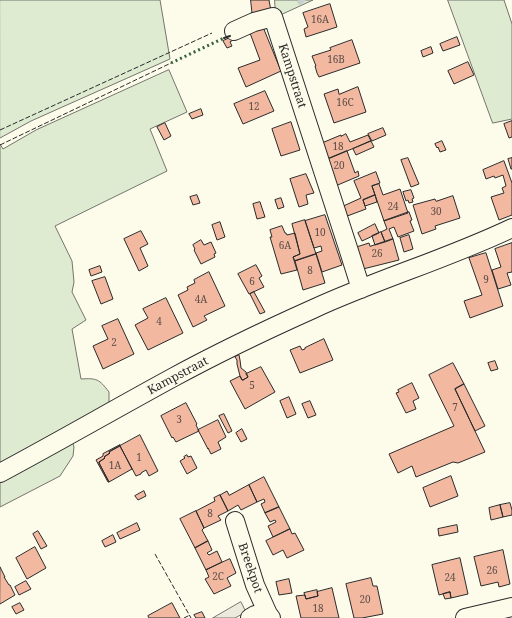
<!DOCTYPE html>
<style>
body{margin:0}
canvas{display:block;background:#fdfbea}
</style>
<canvas width="512" height="618"></canvas>
<script>
const context = document.querySelector('canvas').getContext('2d');
context.lineJoin = 'round';
function paint(path, color) {
  context.fillStyle = color;
  context.fill(path, 'evenodd');
}
function stroke(path, color, width, dash) {
  context.strokeStyle = color;
  context.lineWidth = width;
  context.lineCap = dash ? 'butt' : 'round';
  context.setLineDash(dash || []);
  context.stroke(path);
}
function drawText(font, color, halo, rows, align = 'center') {
  context.font = font + ' "Noto Serif",serif';
  context.lineWidth = 3;
  context.setLineDash([]);
  context.textBaseline = 'middle';
  context.strokeStyle = halo;
  context.fillStyle = color;
  for (const [text, x, y, turn = 0] of rows) {
    context.save();
    context.translate(x, y);
    context.rotate((+turn || 0) * Math.PI / 180);
    context.textAlign = isNaN(turn) ? turn : align;
    if (halo) context.strokeText(text, 0, 0);
    context.fillText(text, 0, 0);
    context.restore();
  }
}
const green = new Path2D(`
 M 0,0 L 160,0 L 170,59 L 31,121 L 0,138 Z
 M 275,0 L 313,0 L 276,17 Z
 M 448,0 L 504,0 L 512,24 L 512,119 L 493,123 Z
 M 169,70 L 187,112 L 150,129 L 167,171 L 55,226 L 72,261 L 74,282 L 72,292 L 86,320 L 72,329 L 81,379 C 97,378 99,379 109,392 L 109,406 L 69,431 L 74,447 L 73,456 L 60,476 L 0,507 L 0,144 L 3,149 L 36,130 Z`);
const parking = new Path2D(`
 M 241,602 L 246,612 L 235,618 L 213,618 Z`);
const stream = new Path2D(`
 M 300,2 L 303,0`);
const building = new Path2D(`
 M 251,0 L 269,0 L 271,11 L 253,19 Z
 M 330,4 L 337,27 L 306,37 L 304,29 L 308,27 L 303,13 Z
 M 263,27 L 281,71 L 246,87 L 238,68 L 260,60 L 250,33 Z
 M 232,37 L 233,40 L 230,42 L 232,46 L 227,48 L 223,41 Z
 M 457,37 L 460,45 L 443,51 L 440,44 Z
 M 352,40 L 360,63 L 319,77 L 317,73 L 315,66 L 316,66 L 312,56 L 331,50 L 330,48 Z
 M 431,47 L 433,53 L 423,57 L 421,51 Z
 M 468,62 L 474,75 L 454,84 L 448,71 Z
 M 358,87 L 366,112 L 334,123 L 324,94 L 338,89 L 339,94 Z
 M 265,91 L 274,111 L 243,124 L 234,104 Z
 M 201,109 L 203,115 L 192,119 L 189,114 Z
 M 512,121 L 512,137 L 509,138 L 504,124 Z
 M 291,122 L 300,150 L 281,156 L 272,129 Z
 M 165,123 L 171,136 L 164,140 L 157,127 Z
 M 383,128 L 386,135 L 372,141 L 368,134 Z
 M 346,134 L 350,142 L 368,135 L 371,141 L 323,161 L 317,145 L 341,135 L 341,136 Z
 M 371,141 L 374,147 L 356,155 L 353,149 Z
 M 442,141 L 446,150 L 440,152 L 438,147 L 437,148 L 435,144 Z
 M 347,151 L 355,173 L 358,171 L 359,176 L 333,187 L 323,161 Z
 M 408,158 L 419,184 L 411,187 L 401,160 Z
 M 512,158 L 512,169 L 511,169 L 508,159 Z
 M 504,161 L 512,183 L 512,215 L 499,220 L 491,197 L 504,193 L 502,188 L 506,186 L 503,175 L 495,178 L 494,176 L 486,179 L 483,170 Z
 M 376,172 L 380,183 L 372,186 L 375,195 L 363,200 L 366,209 L 342,218 L 339,208 L 361,198 L 354,181 Z
 M 306,174 L 314,193 L 306,195 L 308,204 L 299,207 L 290,179 Z
 M 379,184 L 383,195 L 400,189 L 408,213 L 384,221 L 372,186 Z
 M 411,190 L 414,198 L 412,199 L 413,202 L 409,203 L 408,200 L 406,201 L 403,192 Z
 M 197,195 L 200,203 L 193,205 L 190,197 Z
 M 375,195 L 377,202 L 365,206 L 363,200 Z
 M 453,196 L 460,218 L 435,226 L 436,229 L 422,234 L 413,205 L 435,199 L 436,201 Z
 M 281,198 L 284,207 L 278,209 L 275,200 Z
 M 260,202 L 265,217 L 257,219 L 253,204 Z
 M 409,212 L 412,220 L 410,221 L 414,231 L 398,237 L 394,227 L 389,229 L 393,239 L 385,242 L 381,232 L 387,229 L 384,221 Z
 M 325,215 L 342,265 L 322,272 L 316,253 L 322,251 L 321,246 L 314,248 L 305,221 Z
 M 305,220 L 316,254 L 295,261 L 293,257 L 300,254 L 292,224 Z
 M 220,222 L 225,237 L 217,240 L 212,225 Z
 M 375,224 L 379,233 L 362,241 L 358,233 Z
 M 282,226 L 285,233 L 286,233 L 287,235 L 295,233 L 300,254 L 293,257 L 297,270 L 281,274 L 270,237 L 272,237 L 270,230 Z
 M 141,231 L 148,244 L 140,248 L 148,266 L 139,271 L 124,239 Z
 M 381,232 L 385,242 L 375,245 L 372,236 Z
 M 409,235 L 413,249 L 404,252 L 400,238 Z
 M 393,239 L 399,260 L 363,269 L 353,248 L 369,243 L 370,246 Z
 M 201,240 L 204,245 L 211,242 L 216,253 L 214,254 L 215,257 L 201,264 L 194,250 L 195,249 L 193,245 Z
 M 512,243 L 512,272 L 507,273 L 511,285 L 498,289 L 492,270 L 501,267 L 495,249 Z
 M 486,253 L 503,306 L 470,318 L 464,301 L 482,295 L 469,258 Z
 M 316,254 L 325,283 L 303,290 L 295,261 Z
 M 256,265 L 262,276 L 259,278 L 264,287 L 249,294 L 238,274 Z
 M 100,266 L 102,272 L 91,276 L 89,270 Z
 M 209,272 L 225,306 L 204,316 L 207,320 L 193,327 L 178,295 L 188,290 L 187,287 L 195,283 L 194,280 Z
 M 105,277 L 113,299 L 101,304 L 92,281 Z
 M 254,292 L 265,312 L 260,314 L 250,294 Z
 M 166,298 L 183,333 L 148,350 L 135,325 L 148,318 L 143,309 Z
 M 118,319 L 134,354 L 103,369 L 93,346 L 108,339 L 102,326 Z
 M 324,339 L 333,360 L 300,373 L 290,350 L 300,346 L 302,350 L 305,349 L 305,348 Z
 M 239,355 L 240,360 L 241,368 L 246,372 L 248,377 L 243,380 L 242,380 L 240,376 L 237,364 L 237,360 L 235,357 Z
 M 495,361 L 498,369 L 491,371 L 488,363 Z
 M 453,363 L 464,384 L 455,389 L 485,452 L 458,463 L 453,462 L 416,477 L 412,466 L 398,473 L 389,454 L 454,426 L 429,375 Z
 M 261,367 L 275,392 L 245,409 L 230,381 L 240,376 L 242,380 L 243,380 L 248,377 L 246,374 Z
 M 412,383 L 419,398 L 413,401 L 416,409 L 406,413 L 396,393 L 399,392 L 398,390 Z
 M 464,384 L 485,426 L 475,431 L 455,389 Z
 M 289,397 L 296,414 L 287,418 L 280,401 Z
 M 310,401 L 316,415 L 308,418 L 302,404 Z
 M 186,403 L 197,424 L 196,425 L 199,431 L 176,442 L 173,437 L 172,438 L 161,416 Z
 M 224,414 L 232,431 L 228,433 L 219,416 Z
 M 218,420 L 226,437 L 218,442 L 221,449 L 211,454 L 208,448 L 208,449 L 198,430 Z
 M 242,429 L 247,439 L 241,442 L 236,433 Z
 M 140,435 L 158,471 L 149,476 L 146,470 L 141,473 L 141,474 L 136,476 L 120,446 Z
 M 120,445 L 120,446 L 109,452 L 110,453 L 104,457 L 105,458 L 99,462 L 99,463 L 109,482 L 108,482 L 96,460 L 103,456 L 103,454 Z
 M 120,446 L 132,469 L 109,482 L 99,463 L 99,462 L 105,458 L 104,457 L 110,453 L 109,452 Z
 M 187,455 L 188,457 L 191,456 L 197,468 L 187,474 L 180,461 L 185,458 L 184,457 Z
 M 451,476 L 458,496 L 430,507 L 423,488 Z
 M 264,477 L 279,507 L 265,513 L 261,504 L 265,502 L 264,499 L 257,502 L 249,485 Z
 M 249,485 L 257,502 L 241,510 L 238,505 L 228,511 L 220,495 L 227,491 L 229,495 Z
 M 144,491 L 146,496 L 138,500 L 135,496 Z
 M 220,495 L 228,511 L 218,516 L 221,520 L 204,528 L 196,511 L 215,501 L 214,498 Z
 M 510,503 L 512,510 L 512,515 L 503,517 L 500,505 Z
 M 500,505 L 503,517 L 491,520 L 489,508 Z
 M 279,507 L 290,529 L 273,537 L 268,526 L 276,522 L 275,520 L 270,522 L 265,513 Z
 M 196,511 L 204,528 L 202,530 L 208,541 L 195,548 L 180,519 Z
 M 137,523 L 140,530 L 120,539 L 117,533 Z
 M 457,525 L 458,532 L 439,536 L 438,529 Z
 M 290,529 L 292,534 L 295,533 L 304,550 L 287,558 L 283,550 L 273,555 L 266,541 Z
 M 38,531 L 47,546 L 41,549 L 33,534 Z
 M 113,535 L 116,542 L 105,547 L 102,541 Z
 M 208,541 L 212,550 L 207,553 L 209,555 L 217,551 L 222,562 L 206,570 L 195,548 Z
 M 35,547 L 46,568 L 27,579 L 16,558 Z
 M 503,550 L 510,584 L 499,587 L 498,582 L 481,586 L 474,557 Z
 M 460,558 L 468,594 L 451,598 L 450,592 L 439,595 L 432,565 Z
 M 230,559 L 236,573 L 227,578 L 231,586 L 214,594 L 205,579 L 209,577 L 206,570 Z
 M 0,567 L 5,577 L 4,577 L 9,585 L 10,585 L 15,595 L 0,604 Z
 M 371,578 L 373,586 L 377,586 L 383,614 L 362,618 L 354,618 L 346,584 Z
 M 289,579 L 292,593 L 279,595 L 276,582 Z
 M 26,581 L 31,589 L 19,595 L 15,587 Z
 M 332,588 L 339,618 L 301,618 L 296,596 L 305,595 L 306,599 L 318,596 L 317,592 Z
 M 317,590 L 318,596 L 306,599 L 304,593 Z
 M 450,592 L 451,598 L 445,599 L 443,594 Z
 M 20,603 L 24,610 L 16,614 L 12,607 Z
 M 172,603 L 180,618 L 149,618 L 148,616 Z
 M 202,612 L 205,618 L 196,618 L 194,615 Z`);
const minor = new Path2D(`
 M 234,31 L 254,22 L 273,17 L 349,251 L 361,289
 M 0,473 C 58,442 115,409 172,378 C 218,353 266,330 313,309 C 378,279 447,259 512,228
 M 235,521 L 255,585 L 268,614
 M 250,618 L 255,615 L 268,614 L 271,618
 M 465,618 L 512,607`);
const hedge = new Path2D(`
 M 171,63 L 224,38`);
const fence = new Path2D(`
 M 0,130 L 212,33
 M 0,145 L 171,63
 M 155,554 L 191,618
 M 184,618 L 190,615`);
const wall = new Path2D(`
 M 224,38 L 230,36`);
const numberNames = [
 ["16A",320,20],
 ["16B",336,60],
 ["16C",345,103],
 ["12",254,107],
 ["18",338,147],
 ["20",339,166],
 ["24",393,207],
 ["30",436,212],
 ["10",320,233],
 ["6A",285,246],
 ["26",377,254],
 ["8",310,271],
 ["9",486,280],
 ["6",252,282],
 ["4A",201,300],
 ["4",159,322],
 ["2",114,343],
 ["5",252,386],
 ["7",455,408],
 ["3",179,420],
 ["1",139,458],
 ["1A",115,466],
 ["8",210,514],
 ["26",492,571],
 ["2C",218,577],
 ["24",450,578],
 ["20",365,600],
 ["18",318,609]
];
const streetNames = [
 ["Kampstraat",292,76,72],
 ["Kampstraat",178,376,-28],
 ["Breekpot",250,568,71]
];
paint(green, '#deebd1');
stroke(green, '#74746e', 1);
paint(parking, '#eceadb');
stroke(parking, '#74746e', 1);
stroke(stream, '#c7d0d0', 5);
paint(building, '#f2b8a0');
stroke(building, '#2b2b2b', 1);
stroke(minor, '#2b2b2b', 20);
stroke(minor, '#fdfbea', 18);
stroke(hedge, '#34623c', 3, [2, 3]);
stroke(fence, '#2b2b2b', 1, [5, 2]);
stroke(wall, '#2b2b2b', 2);
drawText('10px', '#5d4e48', null, numberNames);
drawText('12px', '#2b2b2b', '#fdfbea', streetNames);
</script>
